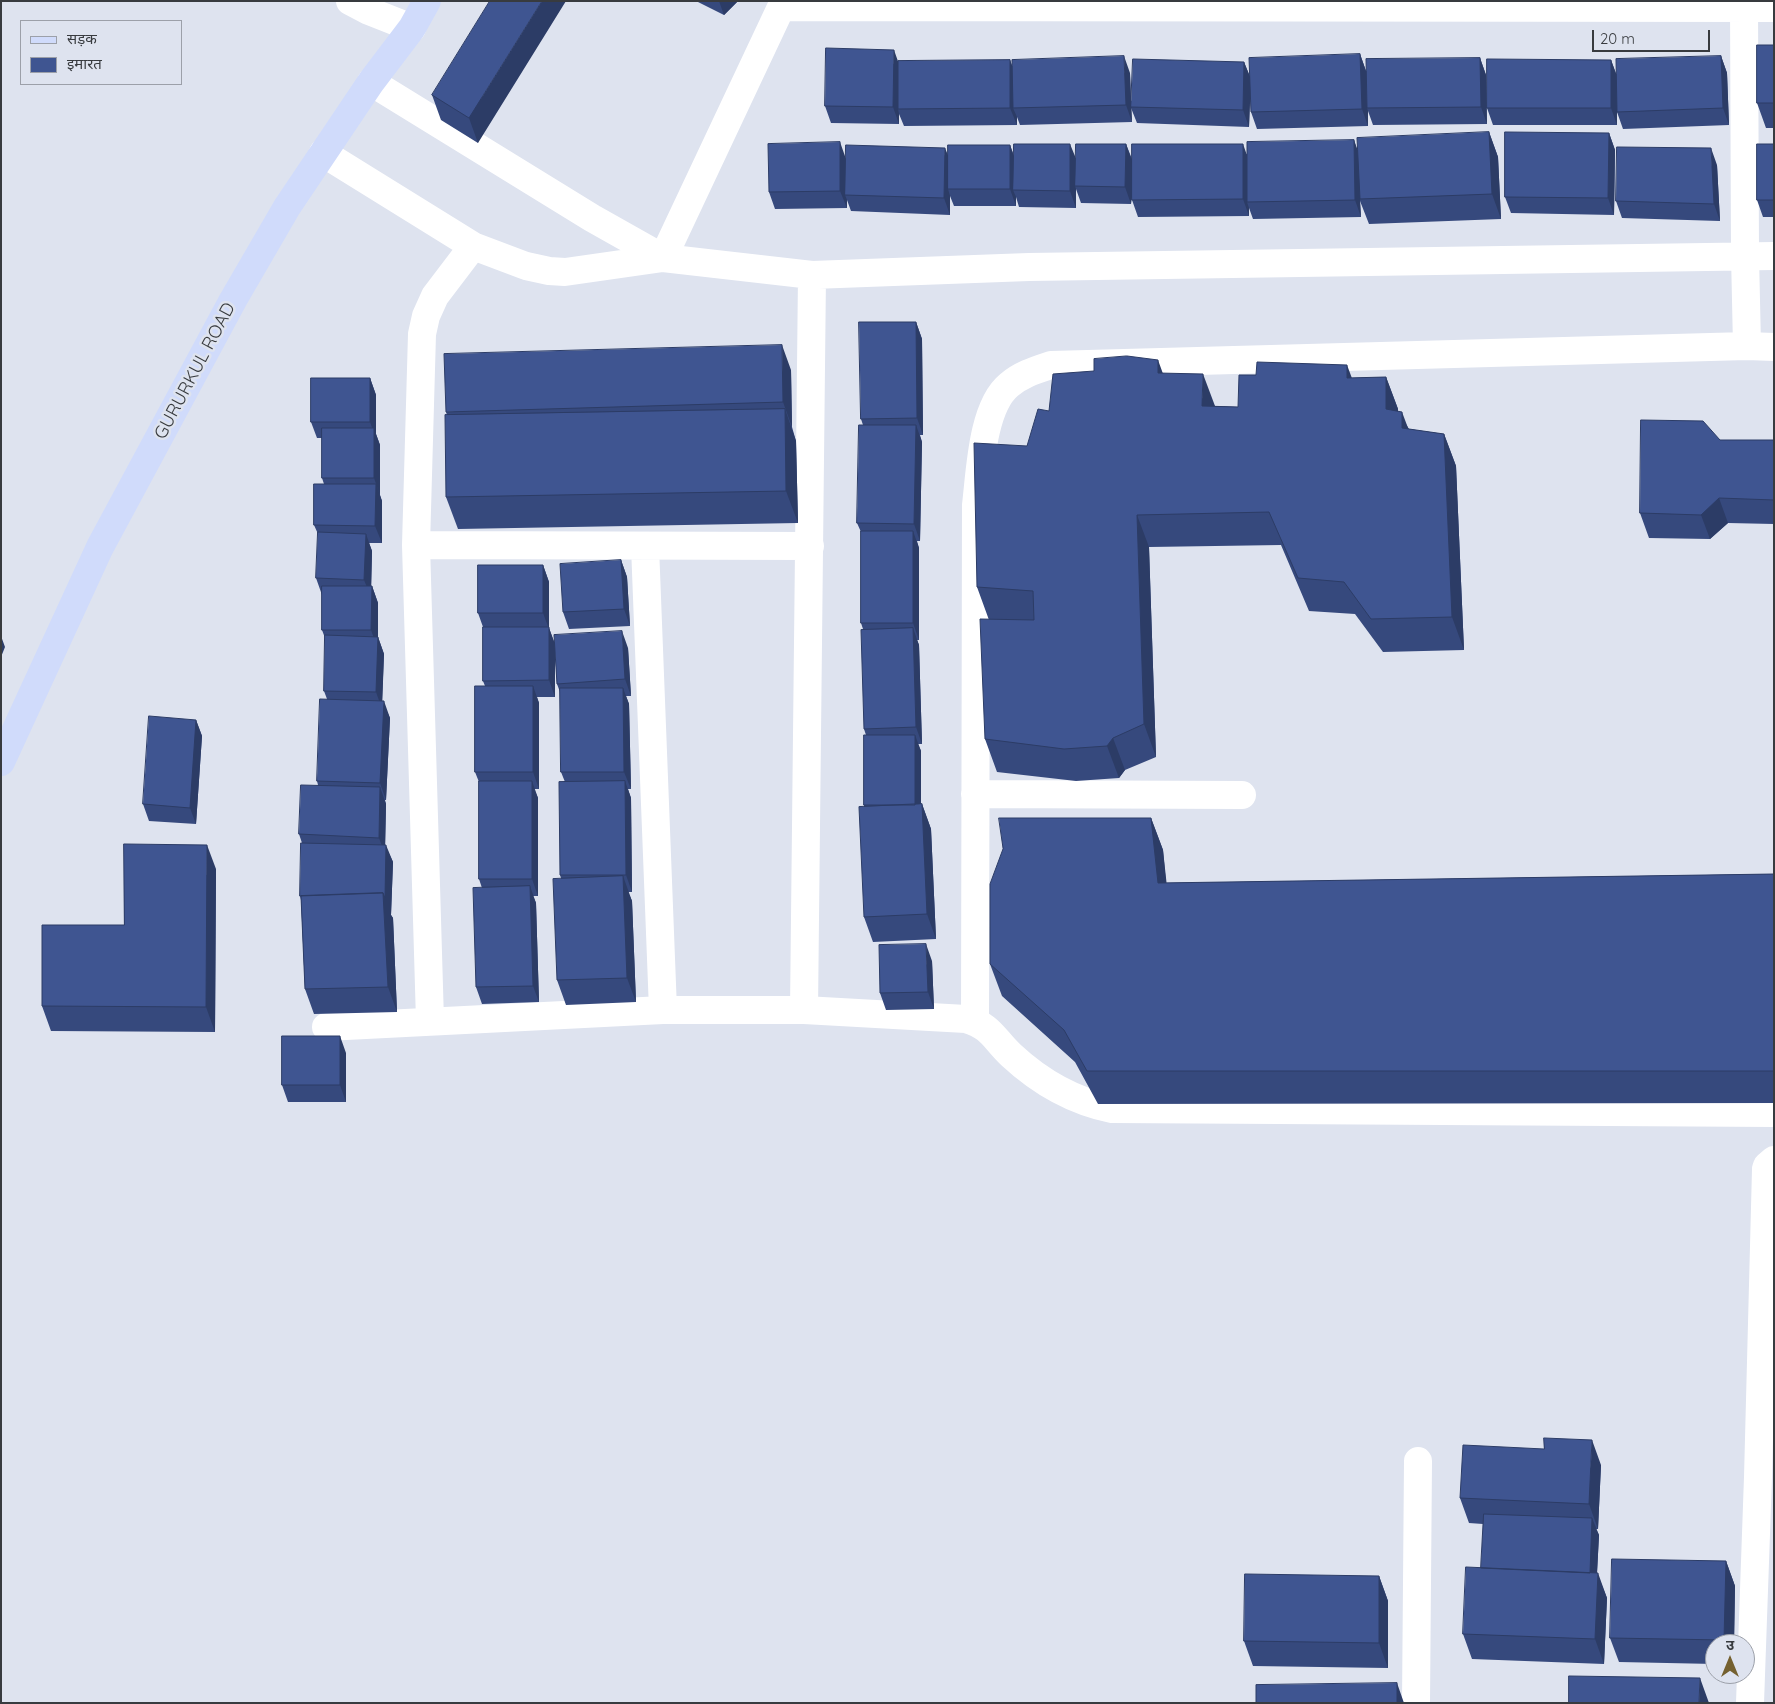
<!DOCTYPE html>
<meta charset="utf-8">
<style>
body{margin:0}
#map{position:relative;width:1775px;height:1704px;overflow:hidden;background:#dee3ef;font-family:Quicksand,"Noto Sans Devanagari",sans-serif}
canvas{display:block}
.frame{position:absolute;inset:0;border:2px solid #383b3f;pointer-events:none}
.legend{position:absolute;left:20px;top:20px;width:162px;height:65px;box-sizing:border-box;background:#dee3ef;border:1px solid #9ca0a9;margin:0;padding:6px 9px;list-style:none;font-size:15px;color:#383b3f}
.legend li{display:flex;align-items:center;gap:10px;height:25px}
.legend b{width:25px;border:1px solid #9ca0a9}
.north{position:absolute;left:1705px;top:1634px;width:50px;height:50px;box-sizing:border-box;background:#dee3ef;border:1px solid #9ca0a9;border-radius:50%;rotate:0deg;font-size:14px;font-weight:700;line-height:20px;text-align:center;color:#383b3f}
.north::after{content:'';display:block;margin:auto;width:18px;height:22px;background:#756130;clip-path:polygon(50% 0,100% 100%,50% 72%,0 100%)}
.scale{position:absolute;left:1592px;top:30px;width:118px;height:22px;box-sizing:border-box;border:2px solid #383b3f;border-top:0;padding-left:6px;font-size:15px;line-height:18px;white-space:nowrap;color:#383b3f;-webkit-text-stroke:4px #dee3ef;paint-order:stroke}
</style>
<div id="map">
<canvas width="1775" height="1704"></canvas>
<div class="frame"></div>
<ul class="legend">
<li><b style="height:6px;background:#d0dbfb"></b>सड़क</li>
<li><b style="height:14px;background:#3f5591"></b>इमारत</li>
</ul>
<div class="north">उ</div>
<div class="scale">20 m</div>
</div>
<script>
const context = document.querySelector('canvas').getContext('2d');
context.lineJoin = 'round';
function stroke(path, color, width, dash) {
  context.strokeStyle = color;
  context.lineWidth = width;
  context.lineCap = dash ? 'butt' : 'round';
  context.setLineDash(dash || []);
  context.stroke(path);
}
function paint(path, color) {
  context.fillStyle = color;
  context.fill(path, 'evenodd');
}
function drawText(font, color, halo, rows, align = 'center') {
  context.font = font + ' Quicksand,sans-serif';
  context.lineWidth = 5;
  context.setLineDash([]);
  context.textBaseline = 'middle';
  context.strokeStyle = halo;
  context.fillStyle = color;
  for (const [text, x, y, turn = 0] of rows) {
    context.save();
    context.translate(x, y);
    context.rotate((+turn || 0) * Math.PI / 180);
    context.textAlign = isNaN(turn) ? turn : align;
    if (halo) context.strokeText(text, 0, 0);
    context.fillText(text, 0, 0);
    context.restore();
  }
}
const street = new Path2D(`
 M 350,1 L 369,11 L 412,28
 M 1744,1 L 1745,255 L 1747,346
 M 782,7 L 1774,8
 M 371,82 L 592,218 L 663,258
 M 323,153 L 473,246 L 526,266 L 549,271 L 565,272 L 663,258 L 812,275 L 1029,267 L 1774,256
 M 663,258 L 784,1
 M 416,545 L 810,546
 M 645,546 L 663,1010
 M 975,794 L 1242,795
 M 804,1010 L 812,275
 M 430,1021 L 416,545 L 422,334 L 426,316 L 435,296 L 473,246
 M 975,1022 L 976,505 C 980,472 982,407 1009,385 C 1022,374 1036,370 1051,365 L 1747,346 L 1774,347
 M 326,1027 L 663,1010 L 804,1010 L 966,1019 C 992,1027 993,1038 1011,1055 C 1040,1082 1073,1101 1112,1109 L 1774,1113
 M 1416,1703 L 1418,1461
 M 1750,1703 L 1758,1477 L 1766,1169 L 1767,1166 L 1774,1160`);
const secondary = new Path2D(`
 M 1,762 L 100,547 L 233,300 L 287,207 L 371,82 L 412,28 L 427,1`);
const wall = new Path2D(`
 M 490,1 L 478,143 L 441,120 L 432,95 Z
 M 696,1 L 738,1 L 724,15 Z
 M 1774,45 L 1774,128 L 1766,128 L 1757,103 Z
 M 1360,54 L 1366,71 L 1480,58 L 1486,75 L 1487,124 L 1373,125 L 1368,111 L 1368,126 L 1257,129 L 1251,112 L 1250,94 L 1249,127 L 1137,123 L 1131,108 L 1132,122 L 1020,125 L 1017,117 L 1017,125 L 904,126 L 899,114 L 899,124 L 831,123 L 825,106 L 898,61 L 1010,60 L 1012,66 L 1130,73 L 1131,101 L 1244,62 L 1250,77 Z
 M 1721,56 L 1727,73 L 1729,125 L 1623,129 L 1617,112 L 1617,105 L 1617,125 L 1493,125 L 1487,108 L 1611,60 L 1616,74 Z
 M 1489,132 L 1498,157 L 1501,219 L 1369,224 L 1360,201 L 1361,217 L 1253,219 L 1249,208 L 1249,216 L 1138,217 L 1132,200 L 1132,197 L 1131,204 L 1081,203 L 1076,189 L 1076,208 L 1019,207 L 1016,197 L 1016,206 L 954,206 L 950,196 L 950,215 L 851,211 L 847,200 L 847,208 L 775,209 L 769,192 L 846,158 L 948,155 L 1010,145 L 1014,156 L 1076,158 L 1126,144 L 1132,159 L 1247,154 L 1354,140 L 1357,150 Z
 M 1609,133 L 1615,150 L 1614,215 L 1511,213 L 1505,197 Z
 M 1774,144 L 1774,217 L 1763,217 L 1757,200 Z
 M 1717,165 L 1720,221 L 1622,218 L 1616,201 Z
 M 916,322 L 922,339 L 923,435 L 920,435 L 922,442 L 920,541 L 917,541 L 919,548 L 919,640 L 917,640 L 919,645 L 922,744 L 918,744 L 921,751 L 921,804 L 922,804 L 931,829 L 936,939 L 873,942 L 864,917 L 864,805 L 866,735 L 864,729 L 863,629 L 861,623 L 861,532 L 857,523 L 863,425 L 861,419 Z
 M 791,370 L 792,427 L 796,441 L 798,523 L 458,529 L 446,497 L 447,415 L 446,412 Z
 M 1163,373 L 1215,406 L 1238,407 L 1352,378 L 1386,377 L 1398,409 L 1398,411 L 1409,429 L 1444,434 L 1456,466 L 1464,650 L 1383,652 L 1355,614 L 1309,611 L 1281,545 L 1149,547 L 1156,757 L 1125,770 L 1119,778 L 1076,781 L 997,772 L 985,739 L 989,620 L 977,587 L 1027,446 L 1049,411 Z
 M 370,378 L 376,395 L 376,434 L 380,445 L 380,495 L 382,501 L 382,543 L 369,543 L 372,551 L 371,586 L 372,586 L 378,603 L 378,637 L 384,654 L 382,701 L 390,718 L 386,800 L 385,800 L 386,804 L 385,845 L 393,862 L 391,915 L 393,918 L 397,1012 L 314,1014 L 305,989 L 301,900 L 300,896 L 302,843 L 299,834 L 318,785 L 317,781 L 327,699 L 324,691 L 325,638 L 322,630 L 322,595 L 316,578 L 318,534 L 314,525 L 324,484 L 322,478 L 322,438 L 317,438 L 311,422 Z
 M 1720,440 L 1774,440 L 1774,524 L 1728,523 L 1710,539 L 1649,538 L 1640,513 Z
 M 621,560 L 627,577 L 630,626 L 569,629 L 563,612 Z
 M 543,565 L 549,582 L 549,628 L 554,642 L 628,648 L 631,696 L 626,696 L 629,704 L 631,789 L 628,789 L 631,798 L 632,892 L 628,892 L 632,901 L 636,1002 L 566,1005 L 557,980 L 561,878 L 560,875 L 565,782 L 561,772 L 560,692 L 557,684 L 555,651 L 555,697 L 537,697 L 539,703 L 539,789 L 534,789 L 538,798 L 538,896 L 533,896 L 536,903 L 539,1002 L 482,1004 L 476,987 L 482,888 L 479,879 L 479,782 L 475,772 L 485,686 L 483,681 L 483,627 L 478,613 Z
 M 196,720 L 202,736 L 196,824 L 149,821 L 143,804 Z
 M 1151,818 L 1163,850 L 1166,883 L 1774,874 L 1774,1103 L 1098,1104 L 1075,1062 L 1002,996 L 990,964 Z
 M 216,869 L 215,1032 L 51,1031 L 42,1006 L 124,925 Z
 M 932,961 L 934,1009 L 886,1010 L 880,993 Z
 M 346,1053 L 346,1102 L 288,1102 L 282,1085 Z
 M 1601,1465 L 1598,1529 L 1596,1529 L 1599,1535 L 1597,1573 L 1607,1598 L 1604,1664 L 1472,1659 L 1463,1634 L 1481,1568 L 1483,1524 L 1469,1523 L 1460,1498 Z
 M 1726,1561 L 1735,1586 L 1734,1644 L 1715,1644 L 1715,1664 L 1619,1662 L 1610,1638 Z
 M 1379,1576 L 1388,1601 L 1388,1668 L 1253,1666 L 1244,1641 Z`);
const shadedWall = new Path2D(`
 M 542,1 L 566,1 L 478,143 L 469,118 Z
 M 719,1 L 738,1 L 724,15 Z
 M 894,50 L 900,67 L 898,109 L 899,114 L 899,124 L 893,107 Z
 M 1360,54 L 1366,71 L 1367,108 L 1368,111 L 1368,126 L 1362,109 Z
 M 1124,56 L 1130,73 L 1132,122 L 1126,105 Z
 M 1721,56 L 1727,73 L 1729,125 L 1723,108 Z
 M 1480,58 L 1486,75 L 1487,124 L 1481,107 Z
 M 1010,60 L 1016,76 L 1013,108 L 1017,117 L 1017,125 L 1010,108 Z
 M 1611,60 L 1617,76 L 1617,125 L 1611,108 Z
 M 1244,62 L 1251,79 L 1249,127 L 1243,110 Z
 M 1489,132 L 1498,157 L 1501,219 L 1492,194 Z
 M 1609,133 L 1615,150 L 1614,215 L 1608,198 Z
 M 1354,140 L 1360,157 L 1360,201 L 1361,217 L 1355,200 Z
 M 840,142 L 846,159 L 845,195 L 847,200 L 847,208 L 840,191 Z
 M 1070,144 L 1077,161 L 1075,186 L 1076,189 L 1076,208 L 1070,191 Z
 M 1126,144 L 1132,161 L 1131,204 L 1125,187 Z
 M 1243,144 L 1249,161 L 1247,202 L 1249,208 L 1249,216 L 1243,199 Z
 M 1010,145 L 1016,162 L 1013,190 L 1016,197 L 1016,206 L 1010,189 Z
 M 945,148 L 952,165 L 948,189 L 950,196 L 950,215 L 944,198 Z
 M 1711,148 L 1717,165 L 1720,221 L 1714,204 Z
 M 916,322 L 922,339 L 923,435 L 917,418 Z
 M 782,345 L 791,370 L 792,427 L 783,402 Z
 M 1158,360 L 1170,393 L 1158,373 Z
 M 1347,365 L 1359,397 L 1347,378 Z
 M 1203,374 L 1215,406 L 1202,406 Z
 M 1386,377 L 1398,409 L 1398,442 L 1386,409 Z
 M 370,378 L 376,395 L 376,434 L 380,445 L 380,495 L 374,478 L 374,433 L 370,422 Z
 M 785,409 L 796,441 L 798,523 L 786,491 Z
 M 1402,412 L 1414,444 L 1402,428 Z
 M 916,425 L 922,442 L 920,541 L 914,524 Z
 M 1444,434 L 1456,466 L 1464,650 L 1452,617 Z
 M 376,484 L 382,501 L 382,543 L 375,526 Z
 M 1719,498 L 1728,523 L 1710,539 L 1701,515 Z
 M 1137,515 L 1149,547 L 1156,757 L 1144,724 Z
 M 913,531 L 919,548 L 919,640 L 913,623 Z
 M 366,534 L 372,551 L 371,597 L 364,580 Z
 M 621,560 L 627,577 L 630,626 L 624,609 Z
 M 543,565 L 549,582 L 549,628 L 555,644 L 555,697 L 549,680 L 549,629 L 543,613 Z
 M 372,586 L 378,603 L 378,641 L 378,637 L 384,654 L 382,709 L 376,692 L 377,647 L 371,630 Z
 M 913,628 L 919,645 L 922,744 L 916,727 Z
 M 622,631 L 628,648 L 631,696 L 625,679 Z
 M 1,636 L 5,647 L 1,657 Z
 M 533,686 L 539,703 L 539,789 L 533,772 Z
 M 623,688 L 629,704 L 631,789 L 624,772 Z
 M 384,701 L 390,718 L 386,800 L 380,783 Z
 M 196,720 L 202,736 L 196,824 L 190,808 Z
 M 915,735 L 921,751 L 921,822 L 915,805 Z
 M 1113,738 L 1125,770 L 1119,778 L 1107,746 Z
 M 532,781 L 538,798 L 538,896 L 532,879 Z
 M 625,781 L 631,798 L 632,892 L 626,875 Z
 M 380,787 L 386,804 L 385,854 L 379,838 Z
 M 922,804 L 931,829 L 936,939 L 927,914 Z
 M 1151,818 L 1163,850 L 1170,915 L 1158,883 Z
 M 207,845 L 216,869 L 215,1032 L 206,1007 Z
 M 386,845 L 393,862 L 391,915 L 393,918 L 397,1012 L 388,987 L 383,893 Z
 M 623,876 L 632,901 L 636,1002 L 627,978 Z
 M 530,886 L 536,903 L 539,1002 L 533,986 Z
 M 926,944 L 932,961 L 934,1009 L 928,992 Z
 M 340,1036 L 346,1053 L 346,1102 L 340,1085 Z
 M 1592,1440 L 1601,1465 L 1598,1529 L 1589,1504 Z
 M 1592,1518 L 1599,1535 L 1596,1592 L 1590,1575 Z
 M 1726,1561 L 1735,1586 L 1734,1644 L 1726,1644 L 1724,1640 Z
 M 1598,1573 L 1607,1598 L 1604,1664 L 1595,1639 Z
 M 1379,1576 L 1388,1601 L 1388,1668 L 1379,1643 Z
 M 1700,1678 L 1709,1703 L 1699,1703 Z
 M 1397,1683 L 1404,1703 L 1397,1703 Z`);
const building = new Path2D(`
 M 490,1 L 542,1 L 469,118 L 432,95 Z
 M 1757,45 L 1774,45 L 1774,103 L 1757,103 Z
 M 826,48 L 894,50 L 893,107 L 825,106 Z
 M 1360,54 L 1362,109 L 1251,112 L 1249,58 Z
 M 1124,56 L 1126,105 L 1013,108 L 1012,60 Z
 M 1721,56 L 1723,108 L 1617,112 L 1616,59 Z
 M 1480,58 L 1481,107 L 1367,108 L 1366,59 Z
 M 1133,59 L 1244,62 L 1243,110 L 1131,107 Z
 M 1487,59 L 1611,60 L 1611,108 L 1487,108 Z
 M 1010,60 L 1010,108 L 898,109 L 898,61 Z
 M 1489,132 L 1492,194 L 1360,199 L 1357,138 Z
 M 1505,132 L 1609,133 L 1608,198 L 1505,197 Z
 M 1354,140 L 1355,200 L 1247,202 L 1247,142 Z
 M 840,142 L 840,191 L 769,192 L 768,144 Z
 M 1014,144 L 1070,144 L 1070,191 L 1013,190 Z
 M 1076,144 L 1126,144 L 1125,187 L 1075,186 Z
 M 1132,144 L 1243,144 L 1243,199 L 1132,200 Z
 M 1757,144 L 1774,144 L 1774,200 L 1757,200 Z
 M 846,145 L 945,148 L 944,198 L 845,195 Z
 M 948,145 L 1010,145 L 1010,189 L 948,189 Z
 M 1617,147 L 1711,148 L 1714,204 L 1616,201 Z
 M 859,322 L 916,322 L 917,418 L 861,419 Z
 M 782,345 L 783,402 L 446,412 L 444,354 Z
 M 1127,356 L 1158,360 L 1158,373 L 1203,374 L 1202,406 L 1238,407 L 1239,375 L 1256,375 L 1257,362 L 1347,365 L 1347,378 L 1386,377 L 1386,409 L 1402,412 L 1402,428 L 1444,434 L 1452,617 L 1371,619 L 1344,582 L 1298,578 L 1269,512 L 1137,515 L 1144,724 L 1113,738 L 1107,746 L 1064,749 L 985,739 L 980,619 L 1034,620 L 1033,591 L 977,587 L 974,443 L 1027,446 L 1038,409 L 1049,411 L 1053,374 L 1094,371 L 1094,359 Z
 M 311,378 L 370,378 L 370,422 L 311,422 Z
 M 785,409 L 786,491 L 446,497 L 445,415 Z
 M 1641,420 L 1703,421 L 1720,440 L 1774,440 L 1774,500 L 1719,498 L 1701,515 L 1640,513 Z
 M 859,425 L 916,425 L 914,524 L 857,523 Z
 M 322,428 L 374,428 L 374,478 L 322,478 Z
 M 314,484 L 376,484 L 375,526 L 314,525 Z
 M 861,531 L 913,531 L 913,623 L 861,623 Z
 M 318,532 L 366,534 L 364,580 L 316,578 Z
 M 621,560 L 624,609 L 563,612 L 560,564 Z
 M 478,565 L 543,565 L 543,613 L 478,613 Z
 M 322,586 L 372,586 L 371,630 L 322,630 Z
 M 483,627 L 549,627 L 549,680 L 483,681 Z
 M 913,628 L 916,727 L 864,729 L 861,630 Z
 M 622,631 L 625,679 L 557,684 L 554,635 Z
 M 325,635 L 378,637 L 376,692 L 324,691 Z
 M 475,686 L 533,686 L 533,772 L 475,772 Z
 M 560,688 L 623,688 L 624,772 L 561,772 Z
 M 320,699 L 384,701 L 380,783 L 317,781 Z
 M 149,716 L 196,720 L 190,808 L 143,804 Z
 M 864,735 L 915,735 L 915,805 L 864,805 Z
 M 479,781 L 532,781 L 532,879 L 479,879 Z
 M 625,781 L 626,875 L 560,875 L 559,782 Z
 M 301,785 L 380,787 L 379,838 L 299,834 Z
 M 922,804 L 927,914 L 864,917 L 859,807 Z
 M 999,818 L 1151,818 L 1158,883 L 1774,874 L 1774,1071 L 1087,1071 L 1064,1030 L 990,964 L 990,884 L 1003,849 Z
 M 301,843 L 386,845 L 385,898 L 383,893 L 300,896 Z
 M 124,844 L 207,845 L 206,1007 L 42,1006 L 42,925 L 124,925 Z
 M 623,876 L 627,978 L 557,980 L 553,879 Z
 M 530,886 L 533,986 L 476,987 L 473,888 Z
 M 383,893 L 388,987 L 305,989 L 301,896 Z
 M 926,944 L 928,992 L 880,993 L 879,945 Z
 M 282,1036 L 340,1036 L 340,1085 L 282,1085 Z
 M 1544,1438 L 1592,1440 L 1589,1504 L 1460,1498 L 1463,1445 L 1544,1449 Z
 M 1484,1514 L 1592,1518 L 1590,1573 L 1481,1568 Z
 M 1612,1559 L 1726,1561 L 1724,1640 L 1610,1638 Z
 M 1466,1567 L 1598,1573 L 1595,1639 L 1463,1634 Z
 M 1245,1574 L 1379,1576 L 1379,1643 L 1244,1641 Z
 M 1569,1676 L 1700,1678 L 1699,1703 L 1569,1703 Z
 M 1397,1683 L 1397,1703 L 1256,1703 L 1256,1685 Z`);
const streetNames = [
 ["GURURKUL ROAD",195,371,-62]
];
stroke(street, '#fff', 28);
stroke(secondary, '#d0dbfb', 28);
paint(wall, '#36497d');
paint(shadedWall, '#2c3c66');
paint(building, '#3f5591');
stroke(building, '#2c3c66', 1);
drawText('18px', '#383b3f', '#dee3ef', streetNames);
</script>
